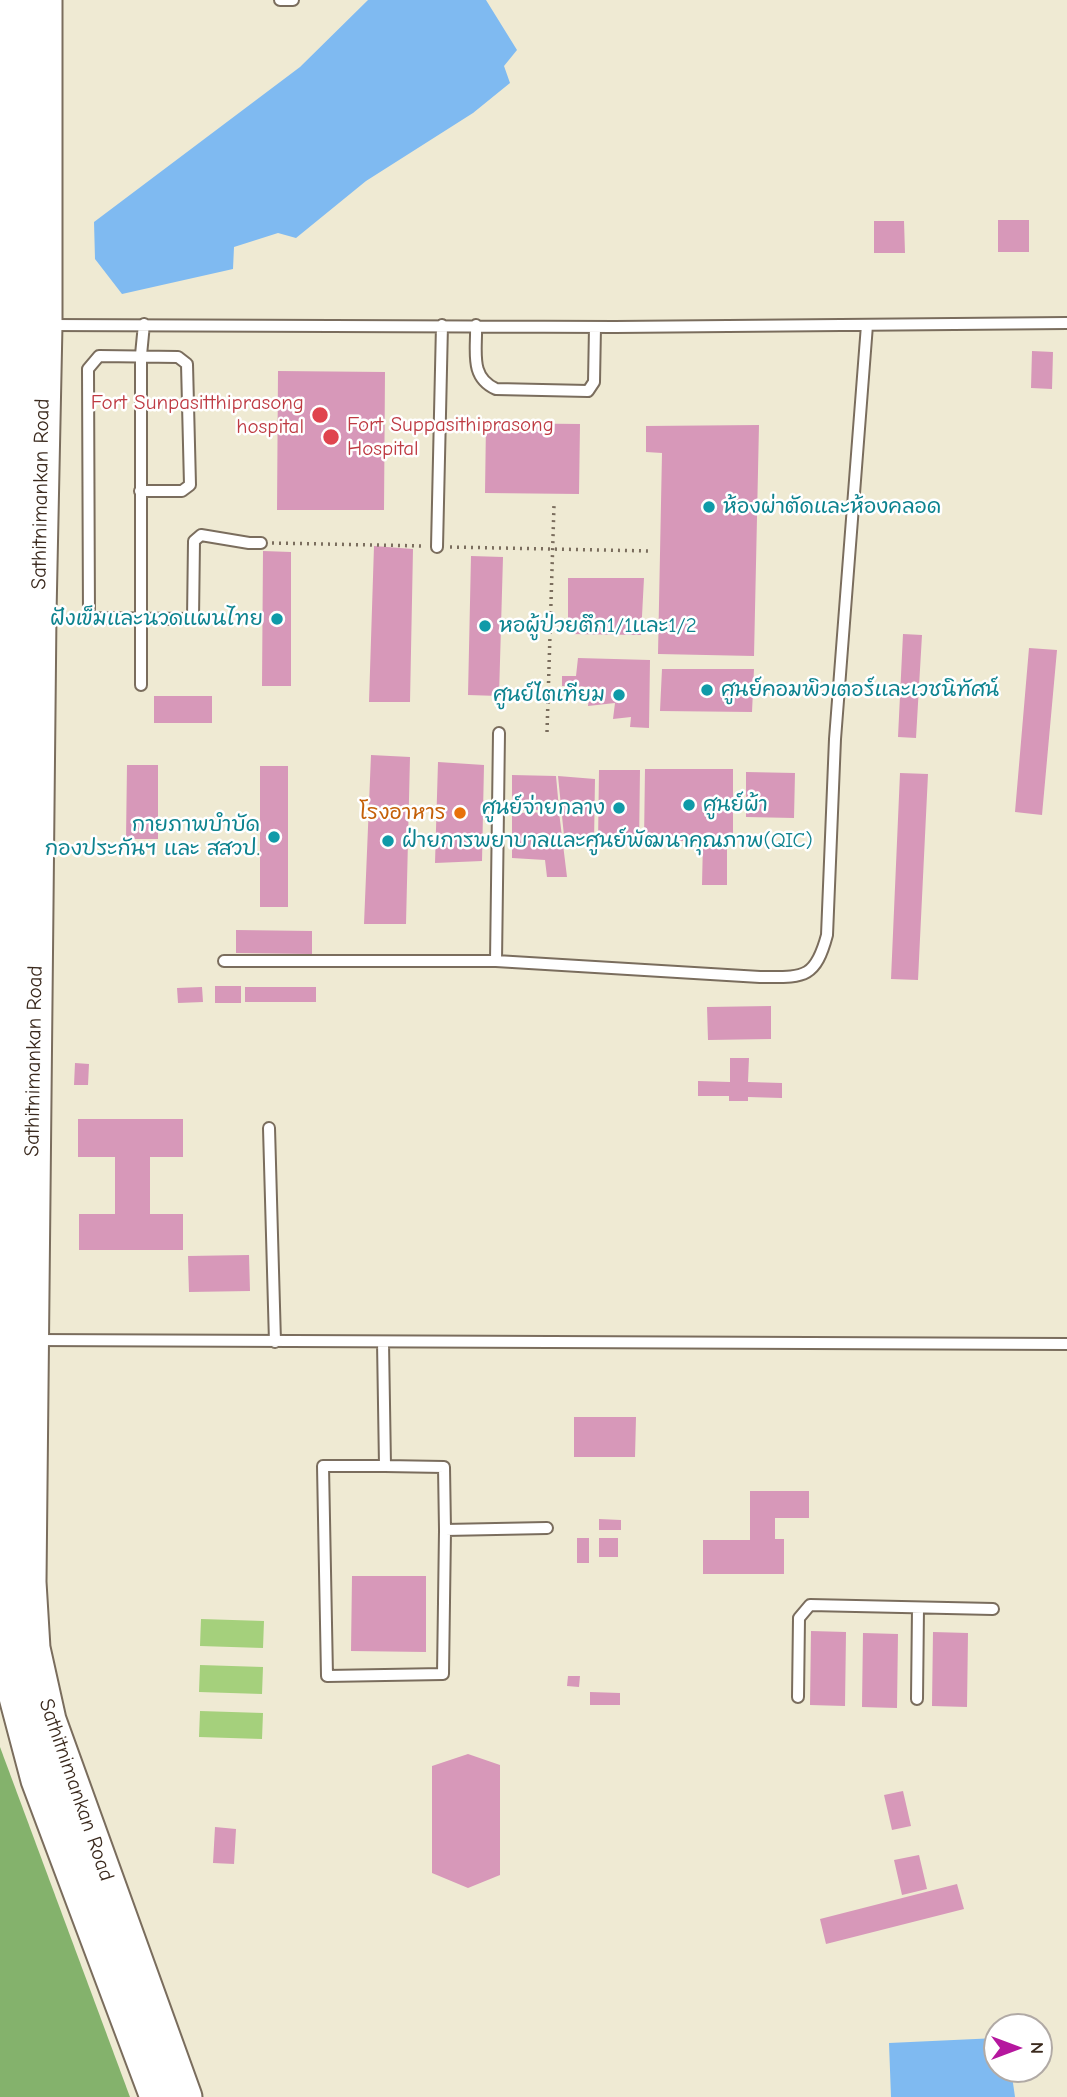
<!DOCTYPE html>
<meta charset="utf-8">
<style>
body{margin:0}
#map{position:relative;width:1067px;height:2097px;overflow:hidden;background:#efead3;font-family:"Comic Neue",sans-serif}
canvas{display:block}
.north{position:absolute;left:983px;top:2013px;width:70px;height:70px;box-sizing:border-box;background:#fff;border:2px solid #b1aaa5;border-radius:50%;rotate:90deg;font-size:19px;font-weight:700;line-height:28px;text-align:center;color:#3b2a1e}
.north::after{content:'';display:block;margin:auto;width:24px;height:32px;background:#b5179e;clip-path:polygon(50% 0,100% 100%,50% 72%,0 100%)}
</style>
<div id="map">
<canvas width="1067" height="2097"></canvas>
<div class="north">N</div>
</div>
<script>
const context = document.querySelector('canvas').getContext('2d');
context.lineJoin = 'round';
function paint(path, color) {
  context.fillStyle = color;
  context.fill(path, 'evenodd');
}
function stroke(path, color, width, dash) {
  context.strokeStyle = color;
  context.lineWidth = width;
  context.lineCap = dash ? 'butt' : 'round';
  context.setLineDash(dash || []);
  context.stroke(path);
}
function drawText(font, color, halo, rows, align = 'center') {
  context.font = font + ' "Comic Neue","Playpen Sans Thai",sans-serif';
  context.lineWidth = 5;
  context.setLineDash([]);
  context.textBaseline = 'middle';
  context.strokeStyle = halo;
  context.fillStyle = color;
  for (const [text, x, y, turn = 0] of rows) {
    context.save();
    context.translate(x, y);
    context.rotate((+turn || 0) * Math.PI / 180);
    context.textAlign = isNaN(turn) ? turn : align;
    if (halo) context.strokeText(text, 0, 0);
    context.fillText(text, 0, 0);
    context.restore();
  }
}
const green = new Path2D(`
 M 201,1619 L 264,1621 L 263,1648 L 200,1646 Z
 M 200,1665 L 263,1667 L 262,1694 L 199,1692 Z
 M 200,1711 L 263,1713 L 262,1739 L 199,1737 Z`);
const forest = new Path2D(`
 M 0,1747 L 130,2097 L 0,2097 Z`);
const water = new Path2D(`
 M 368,0 L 486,0 L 517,50 L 504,66 L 510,83 L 473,113 L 366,181 L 296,238 L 278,233 L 234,247 L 233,269 L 122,294 L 95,259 L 94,222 L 300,67 Z
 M 997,2038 L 997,2069 L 1011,2069 L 1015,2097 L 891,2097 L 889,2043 Z`);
const building = new Path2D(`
 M 998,220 L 1029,220 L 1029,252 L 998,252 Z
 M 874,221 L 904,221 L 905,253 L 874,253 Z
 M 1032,351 L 1053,352 L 1052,389 L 1031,388 Z
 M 278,371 L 385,372 L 384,510 L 277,510 Z
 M 486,423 L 580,424 L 579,494 L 485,493 Z
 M 759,425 L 754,656 L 658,654 L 662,453 L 646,452 L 646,426 Z
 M 374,546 L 413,549 L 410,702 L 369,702 Z
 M 263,551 L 291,552 L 291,686 L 262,686 Z
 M 471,556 L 503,557 L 499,696 L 468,695 Z
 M 568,578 L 644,578 L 641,635 L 568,634 Z
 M 903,634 L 922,635 L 916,738 L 898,737 Z
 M 1029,648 L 1057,650 L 1042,815 L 1015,812 Z
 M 578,658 L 650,660 L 649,728 L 630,727 L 631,717 L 613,719 L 615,703 L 588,706 L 590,687 L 562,686 L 562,676 L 576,676 Z
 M 662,669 L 754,669 L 752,712 L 660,711 Z
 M 154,696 L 212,696 L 212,723 L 154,723 Z
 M 371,755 L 410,757 L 406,924 L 364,924 Z
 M 438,762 L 484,765 L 482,861 L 435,863 Z
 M 127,765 L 158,765 L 158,839 L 126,839 Z
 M 260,766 L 288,766 L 288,907 L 260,907 Z
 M 645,769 L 733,769 L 733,843 L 727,843 L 727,885 L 702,885 L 703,841 L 644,841 Z
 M 599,770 L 640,770 L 639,846 L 598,845 Z
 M 746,772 L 795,773 L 794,818 L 746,817 Z
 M 900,773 L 928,774 L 918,980 L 891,979 Z
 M 512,775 L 556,776 L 559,809 L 512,811 Z
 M 558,776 L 595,779 L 594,843 L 565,846 Z
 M 559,812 L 567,877 L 547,877 L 545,860 L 512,858 L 512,813 Z
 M 236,930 L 312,931 L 312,954 L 236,953 Z
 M 215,986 L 241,986 L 241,1003 L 215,1003 Z
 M 202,987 L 203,1002 L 178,1003 L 177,988 Z
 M 245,987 L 316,987 L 316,1002 L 245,1002 Z
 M 771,1006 L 771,1039 L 708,1040 L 707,1007 Z
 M 730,1058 L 749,1058 L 748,1082 L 782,1083 L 782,1098 L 748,1097 L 748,1101 L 729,1101 L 729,1096 L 698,1096 L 698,1081 L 730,1082 Z
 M 75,1063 L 89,1064 L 88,1085 L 74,1085 Z
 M 78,1119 L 183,1119 L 183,1157 L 150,1157 L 150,1214 L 183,1214 L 183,1250 L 79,1250 L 79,1214 L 115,1214 L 115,1157 L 78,1157 Z
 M 249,1255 L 250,1291 L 189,1292 L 188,1256 Z
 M 574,1417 L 636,1417 L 635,1457 L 574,1457 Z
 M 750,1491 L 809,1491 L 809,1518 L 775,1518 L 775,1539 L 784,1539 L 784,1574 L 703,1574 L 703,1540 L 750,1540 Z
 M 599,1519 L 621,1520 L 621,1530 L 599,1530 Z
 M 577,1538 L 589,1538 L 589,1563 L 577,1563 Z
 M 599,1538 L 618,1538 L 618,1557 L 599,1557 Z
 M 352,1576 L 426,1576 L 426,1652 L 351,1651 Z
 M 811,1631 L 846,1632 L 845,1706 L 810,1705 Z
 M 933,1632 L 968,1633 L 967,1707 L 932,1706 Z
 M 863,1633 L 898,1634 L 897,1708 L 862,1707 Z
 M 568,1676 L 580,1676 L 579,1687 L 567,1686 Z
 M 590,1692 L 620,1693 L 620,1705 L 590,1705 Z
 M 468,1754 L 500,1765 L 500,1875 L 468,1888 L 432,1873 L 432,1766 Z
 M 903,1791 L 911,1826 L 892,1830 L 884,1795 Z
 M 215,1827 L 236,1829 L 234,1864 L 213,1863 Z
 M 919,1855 L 927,1889 L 902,1895 L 894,1860 Z
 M 957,1884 L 964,1909 L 826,1944 L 820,1919 Z`);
const path = new Path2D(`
 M 272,543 L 425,546
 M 450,547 L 651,551
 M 547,732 L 554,505`);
const service = new Path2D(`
 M 280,0 L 293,0
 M 48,325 L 615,327 L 1067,323
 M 476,325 C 477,351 469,377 496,389 L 588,391 L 594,382 L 595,327
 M 140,491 L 182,491 L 190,485 L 187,364 L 178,357 L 99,356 L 88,369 L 89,618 L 193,619 L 194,541 L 201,535 L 249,543 L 261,543
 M 437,547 L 442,325
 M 141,685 L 141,355 L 144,324
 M 224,961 L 496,961 L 760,977 C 803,977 815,980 827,935 L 835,739 L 867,325
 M 496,961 L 499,733
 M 269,1128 L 275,1342
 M 33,1340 L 1067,1344
 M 383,1342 L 385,1466 L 323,1466 L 327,1676 L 443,1674 L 445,1530 L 547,1528
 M 385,1466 L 444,1467 L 445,1530
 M 798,1697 L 799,1618 L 810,1605 L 993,1609
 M 917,1699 L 918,1608`);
const primary = new Path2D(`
 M 13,0 L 15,366 L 0,1340 L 1,1581 L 5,1639 L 16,1697 L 38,1780 L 157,2097
 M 45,0 L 45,325 L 39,614 L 29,1582 L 33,1648 L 49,1720 L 185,2097`);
const markers = [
 [320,415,9,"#e0444e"],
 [331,437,9,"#e0444e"],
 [709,507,7,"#0f9aa8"],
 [277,619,7,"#0f9aa8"],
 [485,626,7,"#0f9aa8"],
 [707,690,7,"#0f9aa8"],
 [619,695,7,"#0f9aa8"],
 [689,805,7,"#0f9aa8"],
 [619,808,7,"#0f9aa8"],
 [460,813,7,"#e8710a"],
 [274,837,7,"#0f9aa8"],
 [388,841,7,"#0f9aa8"]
];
const healthNames = [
 ["Fort Sunpasitthiprasong",304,403],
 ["hospital",304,427],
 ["Fort Suppasithiprasong",347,425,"left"],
 ["Hospital",347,449,"left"]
];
const streetNames = [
 ["Sathitnimankan Road",41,494,-89],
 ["Sathitnimankan Road",34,1061,-89],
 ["Sathitnimankan Road",76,1790,71]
];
const cultureNames = [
 ["ห้องผ่าตัดและห้องคลอด",723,507],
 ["ฝังเข็มและนวดแผนไทย",263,619,"right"],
 ["หอผู้ป่วยตึก1/1และ1/2",499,626],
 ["ศูนย์คอมพิวเตอร์และเวชนิทัศน์",721,690],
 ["ศูนย์ไตเทียม",605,695,"right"],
 ["ศูนย์ผ้า",703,805],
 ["ศูนย์จ่ายกลาง",605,808,"right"],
 ["กายภาพบำบัด",260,825,"right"],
 ["กองประกันฯ และ สสวป.",260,849,"right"],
 ["ฝ่ายการพยาบาลและศูนย์พัฒนาคุณภาพ(QIC)",402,841]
];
const foodNames = [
 ["โรงอาหาร",446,813]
];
paint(green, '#a5d07c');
paint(forest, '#84b26c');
paint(water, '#7fbaf1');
paint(building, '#d798b9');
stroke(service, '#7a6d5d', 14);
stroke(primary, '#7a6d5d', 37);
stroke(path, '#7a6d5d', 3.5, [2, 5]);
stroke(service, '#fff', 10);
stroke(primary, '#fff', 33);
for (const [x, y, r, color] of markers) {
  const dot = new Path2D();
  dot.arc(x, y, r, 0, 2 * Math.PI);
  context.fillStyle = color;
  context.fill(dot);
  stroke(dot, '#fff', 2.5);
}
drawText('21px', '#be3a42', '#fff', healthNames, 'right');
drawText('21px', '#3b2a1e', '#fff', streetNames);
drawText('21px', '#0d838f', '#fff', cultureNames, 'left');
drawText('21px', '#c56008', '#fff', foodNames, 'right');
</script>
